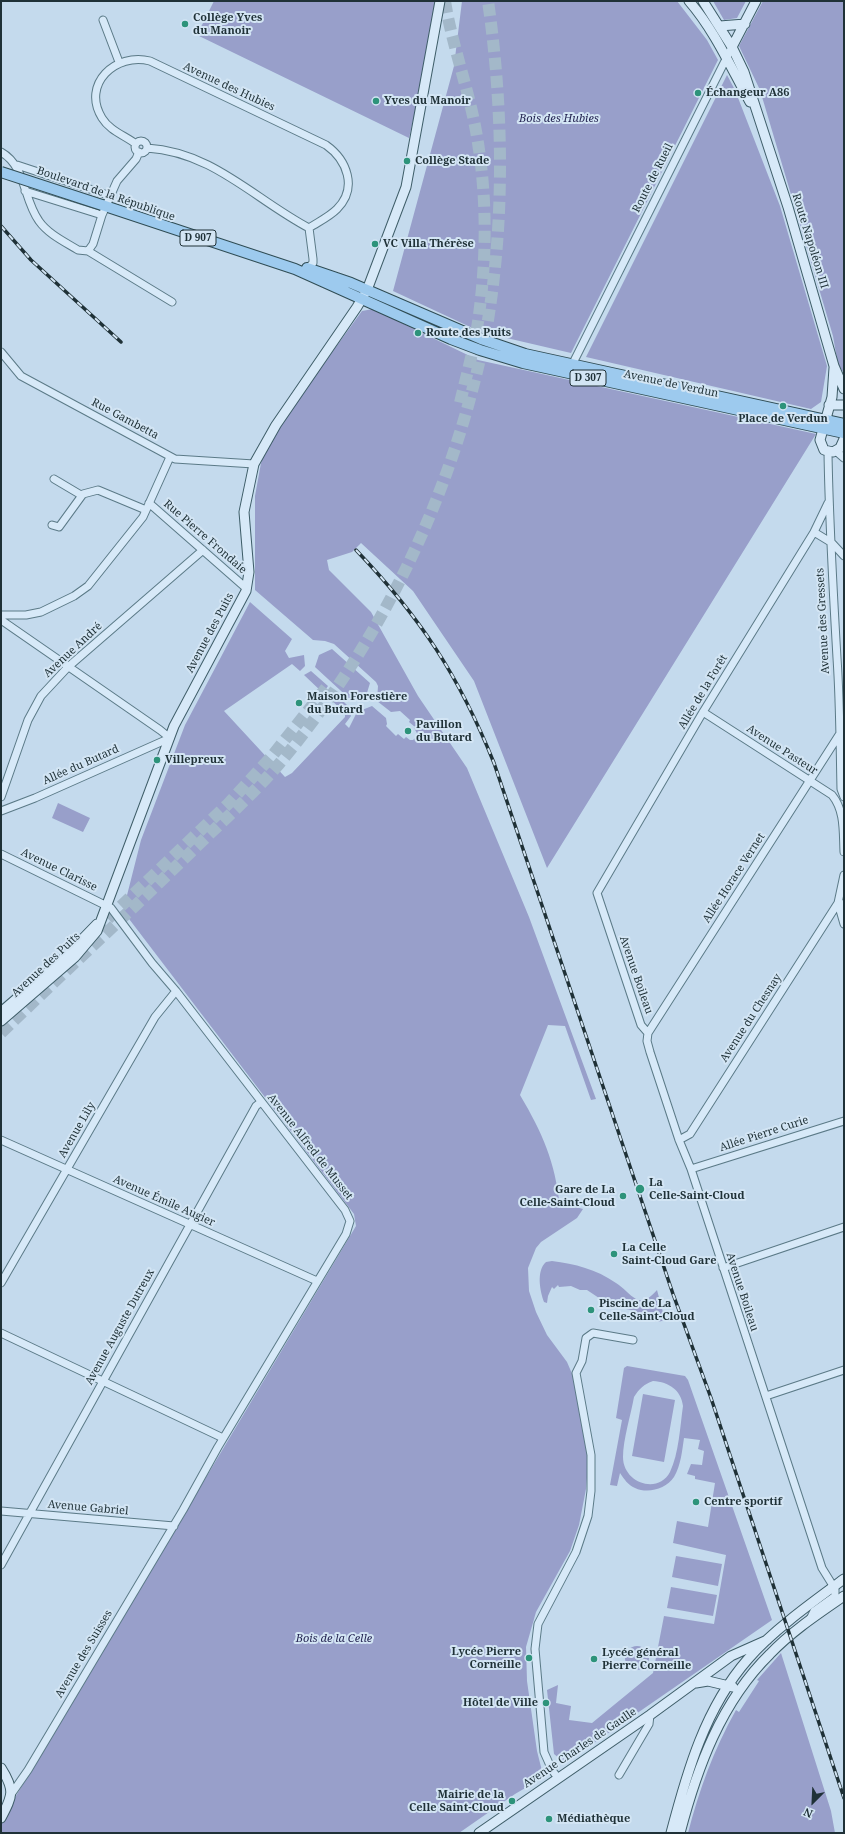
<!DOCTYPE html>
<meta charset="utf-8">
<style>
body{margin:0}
#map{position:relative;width:845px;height:1834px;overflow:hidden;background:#c4daed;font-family:"Noto Serif",serif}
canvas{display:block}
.frame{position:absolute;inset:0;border:2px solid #1f3137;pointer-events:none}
.north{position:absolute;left:793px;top:1782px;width:40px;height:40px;-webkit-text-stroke:3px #d3e5f4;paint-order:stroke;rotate:204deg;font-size:11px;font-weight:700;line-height:16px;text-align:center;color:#1f3137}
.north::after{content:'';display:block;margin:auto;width:14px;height:18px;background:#1f3137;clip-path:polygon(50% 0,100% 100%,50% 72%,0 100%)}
</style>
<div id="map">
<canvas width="845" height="1834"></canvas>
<div class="frame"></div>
<div class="north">N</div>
</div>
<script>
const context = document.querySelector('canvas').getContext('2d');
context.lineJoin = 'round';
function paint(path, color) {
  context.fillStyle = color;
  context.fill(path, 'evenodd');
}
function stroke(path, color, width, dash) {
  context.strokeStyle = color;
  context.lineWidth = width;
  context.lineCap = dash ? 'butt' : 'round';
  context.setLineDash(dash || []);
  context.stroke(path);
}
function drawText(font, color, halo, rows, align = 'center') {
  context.font = font + ' "Noto Serif",serif';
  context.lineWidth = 4;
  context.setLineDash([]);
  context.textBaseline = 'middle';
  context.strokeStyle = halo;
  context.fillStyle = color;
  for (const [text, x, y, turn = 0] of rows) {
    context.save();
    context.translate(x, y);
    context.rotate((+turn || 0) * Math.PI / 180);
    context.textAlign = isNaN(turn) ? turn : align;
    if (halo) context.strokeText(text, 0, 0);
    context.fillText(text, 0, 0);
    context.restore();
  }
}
const green = new Path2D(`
 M 214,1 L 436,1 L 426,65 L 409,138 L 197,35 Z
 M 462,1 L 677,1 L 707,40 L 718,60 L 571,353 L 481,332 L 393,291 L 454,66 Z
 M 713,1 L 746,1 L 737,18 L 724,20 Z
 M 763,1 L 844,1 L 844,373 L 838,365 L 833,336 L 760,90 L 739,46 Z
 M 727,75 L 735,90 L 780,206 L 827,366 L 821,402 L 811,409 L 586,357 Z
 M 373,309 L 478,360 L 816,434 L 547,868 L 474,681 L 413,591 L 361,543 L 352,552 L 327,560 L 329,570 L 371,612 L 418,696 L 467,768 L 529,917 L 596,1099 L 591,1100 L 565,1026 L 548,1025 L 520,1095 C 543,1134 555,1161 560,1207 L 576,1207 L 583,1209 L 577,1218 L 541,1242 L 536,1248 L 528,1268 L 529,1291 L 536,1312 L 547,1335 L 567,1362 L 576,1383 L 589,1455 L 586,1489 L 579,1525 L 570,1551 L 536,1612 L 526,1647 L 527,1681 L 537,1751 L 542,1771 L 539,1780 L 515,1794 L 459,1833 L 1,1833 L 1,1821 L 356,1226 L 354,1214 L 123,911 L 141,840 L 185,725 L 250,602 L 292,639 L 285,651 L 289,658 L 304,655 L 305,666 L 300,671 L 292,664 L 224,711 L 285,777 L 292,773 L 345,717 L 345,713 L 329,698 L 335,693 L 347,705 L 351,716 L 345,724 L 349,728 L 357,712 L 372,706 L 386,718 L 387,724 L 386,726 L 396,736 L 398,734 L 404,739 L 406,737 L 410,740 L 413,740 L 418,735 L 414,728 L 415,727 L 409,722 L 410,720 L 400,711 L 391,712 L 377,701 L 378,686 L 376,682 L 334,644 L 325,641 L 313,640 L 255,590 L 255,496 L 261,463 L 266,449 L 283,420 L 362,311 Z
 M 332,649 L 370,683 L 366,696 L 353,702 L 315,667 L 319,655 Z
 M 311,671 L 328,686 L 323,693 L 304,675 Z
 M 58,803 L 90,818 L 83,832 L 52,818 Z
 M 552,1261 C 575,1264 596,1269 616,1283 C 623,1287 629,1295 636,1299 C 644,1303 652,1296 657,1290 L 665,1320 L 658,1322 L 635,1317 L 636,1311 L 611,1306 L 587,1290 L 580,1290 L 571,1286 L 559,1287 L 558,1285 L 554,1289 L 552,1287 L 548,1296 L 547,1303 L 544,1302 C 540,1291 536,1271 546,1262 Z
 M 627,1366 L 685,1376 L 688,1380 L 772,1620 L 565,1763 L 554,1754 L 547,1690 L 558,1685 L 556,1703 L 571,1706 L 569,1720 L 592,1723 L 653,1673 L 664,1616 L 714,1624 L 726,1555 L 673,1543 L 677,1521 L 708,1527 L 715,1483 L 695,1479 L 695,1476 L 687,1474 L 691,1464 L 702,1465 L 704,1451 L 698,1449 L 700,1440 L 684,1438 C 682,1451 681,1465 674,1477 C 666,1489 648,1494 635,1488 C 628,1485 624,1479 620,1473 L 617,1486 L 610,1485 L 622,1420 L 616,1418 L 624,1368 ZM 653,1381 C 669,1382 681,1390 683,1406 C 680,1427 679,1453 670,1472 C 658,1495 623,1483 623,1457 C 623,1440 631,1414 634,1397 C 639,1389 644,1384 653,1381 Z
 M 643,1394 L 675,1400 L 664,1462 L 632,1456 Z
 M 676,1556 L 722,1564 L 718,1586 L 672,1577 Z
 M 671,1587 L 717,1595 L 713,1616 L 667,1608 Z
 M625 1658a12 12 0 1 1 24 0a12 12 0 1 1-24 0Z
 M 781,1653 L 831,1811 L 835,1833 L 688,1833 C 699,1790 714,1749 736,1710 L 739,1712 L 759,1681 L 757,1680 Z`);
const highwayTunnel = new Path2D(`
 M 445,1 C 452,45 468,87 476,131 C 487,192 487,254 479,315 C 475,346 466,377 459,407
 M 95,931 L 228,804 L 272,756 L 326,688
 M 1,1033 C 66,970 133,909 198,845 C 225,819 254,793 279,764 C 370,655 436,528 472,391 C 478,368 484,344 488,320 C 505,215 503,106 488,1`);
const street = new Path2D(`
 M 103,20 L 119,62
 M135 147a6 6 0 1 1 12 0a6 6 0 1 1-12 0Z
 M 136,144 C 124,135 110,131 102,118 C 81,84 116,52 150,61 L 326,145 C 347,160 358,188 337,209 C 329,217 318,222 309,228
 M 147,148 C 213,152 254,199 309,228
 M 1,152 C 26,166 23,199 39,221 C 48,234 65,242 78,250 L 88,251 L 93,244 L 102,215 L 117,181 L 136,159 L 139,152
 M 17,165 L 111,196
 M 25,191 L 102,215
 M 88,251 L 172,302
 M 308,268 L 313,263 L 313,259 L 309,228
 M 1,352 L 21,376 L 175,459 L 254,464
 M 572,365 L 732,47
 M 836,451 L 844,458
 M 828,452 C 829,521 833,589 837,658 C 840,702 840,745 841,789 L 844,797
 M 54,479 L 81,495
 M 149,503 L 246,588
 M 52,525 L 59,527 L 83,494 L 98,490 L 146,510
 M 814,532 L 832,543 L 844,556
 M 1,615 L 26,615 L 41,612 L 74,596 L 88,586 L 143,517 L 170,457
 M 1,620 L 160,730 L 170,738 L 35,798 L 1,811
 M 703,712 L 832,795 C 845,811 843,832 844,852
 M 1,797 L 28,720 L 41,696 L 68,667 L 203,550
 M 1,854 L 111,908 L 152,963 L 176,991 L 345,1210 L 350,1221 L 346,1234 L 218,1447 L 183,1510 L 28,1770 L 12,1793
 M 844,875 L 838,903 L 844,924
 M 648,1033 L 839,735
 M 1,1140 L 317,1281
 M 679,1140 L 690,1134 L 838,903 L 844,904
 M 691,1169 L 844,1121
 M 723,1268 L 844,1227
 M 1,1283 L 155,1017 L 176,991
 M 1,1333 L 223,1438
 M 766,1396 L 844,1370
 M 1,1511 L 174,1526
 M 1,1565 L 256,1106 L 261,1102
 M 810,1619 L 814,1611 L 835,1596 L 835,1589 L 822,1568 L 691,1169 L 679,1140 L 650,1052 L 647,1041 L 648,1033 L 641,1025 L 597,893 L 703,712 L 814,532 L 828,503
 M 619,1775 L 649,1724 L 650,1715
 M 558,1778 L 552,1770 L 544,1752 L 535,1649 L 538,1624 L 576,1552 L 588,1516 L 591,1491 L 591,1455 L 576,1373 L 582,1361 L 586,1338 L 593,1333 L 633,1340`);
const secondary = new Path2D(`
 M 689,1 C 715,31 731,68 750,102
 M 703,1 L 732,47 L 744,72 L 788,207 L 834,366 L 844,389
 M 720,26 L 745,24
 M 732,47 L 756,1
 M 834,368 L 832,397 L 820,440 L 824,450 L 833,452 L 840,448 L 844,439
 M 829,405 L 844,405
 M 1,1012 L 65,957 L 97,924
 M 1,1021 L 75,957 L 97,931 L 174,726 L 246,591 L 249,572 L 244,512 L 254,464 L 276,425 L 357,307 L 367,290 L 406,187 L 440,1
 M 696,1683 L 708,1681 L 733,1687
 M 1,1768 C 15,1790 13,1795 1,1818
 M 479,1833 L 650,1715 L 731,1656 L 767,1640
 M 671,1833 C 687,1772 705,1708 748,1659 C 772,1631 814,1601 844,1579
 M 680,1833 C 697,1768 721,1702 770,1654 C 792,1631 818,1614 844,1596`);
const primary = new Path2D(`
 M 102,205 L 295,269 L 451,339 L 480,350 L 523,363 L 844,433
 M 307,268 L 351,283 L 481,339 L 525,354 L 844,424`);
const rail = new Path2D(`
 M 1,226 L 31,260 L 121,342
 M 356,550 C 421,618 459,676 494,763 L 673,1294 L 711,1398 L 844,1798`);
const primaryBridge = new Path2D(`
 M 1,172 L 102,205`);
const markers = [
 [185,24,4,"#2d937a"],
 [698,93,4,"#2d937a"],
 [376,101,4,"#2d937a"],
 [407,161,4,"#2d937a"],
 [375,244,4,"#2d937a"],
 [418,333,4,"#2d937a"],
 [783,406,4,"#2d937a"],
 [299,703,4,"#2d937a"],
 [408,731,4,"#2d937a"],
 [157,760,4,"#2d937a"],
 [640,1189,5,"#2d937a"],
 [623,1196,4,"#2d937a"],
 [614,1254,4,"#2d937a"],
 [591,1310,4,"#2d937a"],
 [696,1502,4,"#2d937a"],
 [529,1658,4,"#2d937a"],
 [594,1659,4,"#2d937a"],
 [546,1703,4,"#2d937a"],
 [512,1801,4,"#2d937a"],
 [549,1819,4,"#2d937a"]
];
const shields = [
 [198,238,36],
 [588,378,36]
];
const shieldNames = [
 ["D 907",198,238],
 ["D 307",588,378]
];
const poiNames = [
 ["Collège Yves",193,18],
 ["du Manoir",193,31],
 ["Échangeur A86",706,93],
 ["Yves du Manoir",384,101],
 ["Collège Stade",415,161],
 ["VC Villa Thérèse",383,244],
 ["Route des Puits",426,333],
 ["Place de Verdun",783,419,"center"],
 ["Maison Forestière",307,697],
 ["du Butard",307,710],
 ["Pavillon",416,725],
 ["du Butard",416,738],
 ["Villepreux",165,760],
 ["La",649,1183],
 ["Celle-Saint-Cloud",649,1196],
 ["Gare de La",615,1190,"right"],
 ["Celle-Saint-Cloud",615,1203,"right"],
 ["La Celle",622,1248],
 ["Saint-Cloud Gare",622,1261],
 ["Piscine de La",599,1304],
 ["Celle-Saint-Cloud",599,1317],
 ["Centre sportif",704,1502],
 ["Lycée Pierre",521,1652,"right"],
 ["Corneille",521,1665,"right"],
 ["Lycée général",602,1653],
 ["Pierre Corneille",602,1666],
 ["Hôtel de Ville",538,1703,"right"],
 ["Mairie de la",504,1795,"right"],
 ["Celle Saint-Cloud",504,1808,"right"],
 ["Médiathèque",557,1819]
];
const streetNames = [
 ["Avenue des Hubies",229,87,25],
 ["Route de Rueil",653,178,-63],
 ["Boulevard de la République",106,194,19],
 ["Route Napoléon III",810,241,73],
 ["Avenue de Verdun",671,384,12],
 ["Rue Gambetta",125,419,28],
 ["Rue Pierre Frondaie",205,537,41],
 ["Avenue des Gressets",823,621,-93],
 ["Avenue des Puits",210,633,-62],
 ["Avenue André",73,650,-43],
 ["Allée de la Forêt",703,692,-59],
 ["Avenue Pasteur",782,750,33],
 ["Allée du Butard",81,765,-24],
 ["Avenue Clarisse",59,870,26],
 ["Allée Horace Vernet",734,878,-57],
 ["Avenue des Puits",46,965,-43],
 ["Avenue Boileau",636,975,71],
 ["Avenue du Chesnay",751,1018,-57],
 ["Avenue Lily",77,1130,-60],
 ["Allée Pierre Curie",764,1134,-18],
 ["Avenue Alfred de Musset",310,1147,52],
 ["Avenue Émile Augier",164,1201,24],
 ["Avenue Boileau",742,1292,72],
 ["Avenue Auguste Dutreux",120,1327,-61],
 ["Avenue Gabriel",88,1508,5],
 ["Avenue des Suisses",84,1654,-59],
 ["Avenue Charles de Gaulle",580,1748,-34]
];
const parkNames = [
 ["Bois des Hubies",559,119],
 ["Bois de la Celle",334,1639]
];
paint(green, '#989fca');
stroke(highwayTunnel, '#a3b8c9', 12, [12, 6]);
stroke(street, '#5b7a87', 9);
stroke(secondary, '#3e5d68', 11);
stroke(primary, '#2f4c54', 12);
stroke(street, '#d7e9f8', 7);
stroke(secondary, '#d7e9f8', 9);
stroke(primary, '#9dcaee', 10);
stroke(rail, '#1f3137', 3.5);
stroke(rail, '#d3e5f4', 2, [6]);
stroke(primaryBridge, '#2f4c54', 12, []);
stroke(primaryBridge, '#9dcaee', 10);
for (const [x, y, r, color] of markers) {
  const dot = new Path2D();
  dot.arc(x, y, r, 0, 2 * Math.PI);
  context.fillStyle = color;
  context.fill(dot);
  stroke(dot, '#d3e5f4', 1.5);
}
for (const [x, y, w] of shields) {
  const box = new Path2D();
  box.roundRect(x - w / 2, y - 8, w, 16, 3);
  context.fillStyle = '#d3e5f4';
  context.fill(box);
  stroke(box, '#1f3137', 1);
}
drawText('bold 10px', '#1f3137', null, shieldNames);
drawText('bold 11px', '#1f3137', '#d3e5f4', poiNames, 'left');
drawText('11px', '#1f3137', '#d3e5f4', streetNames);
drawText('italic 11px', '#262653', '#d3e5f4', parkNames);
</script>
